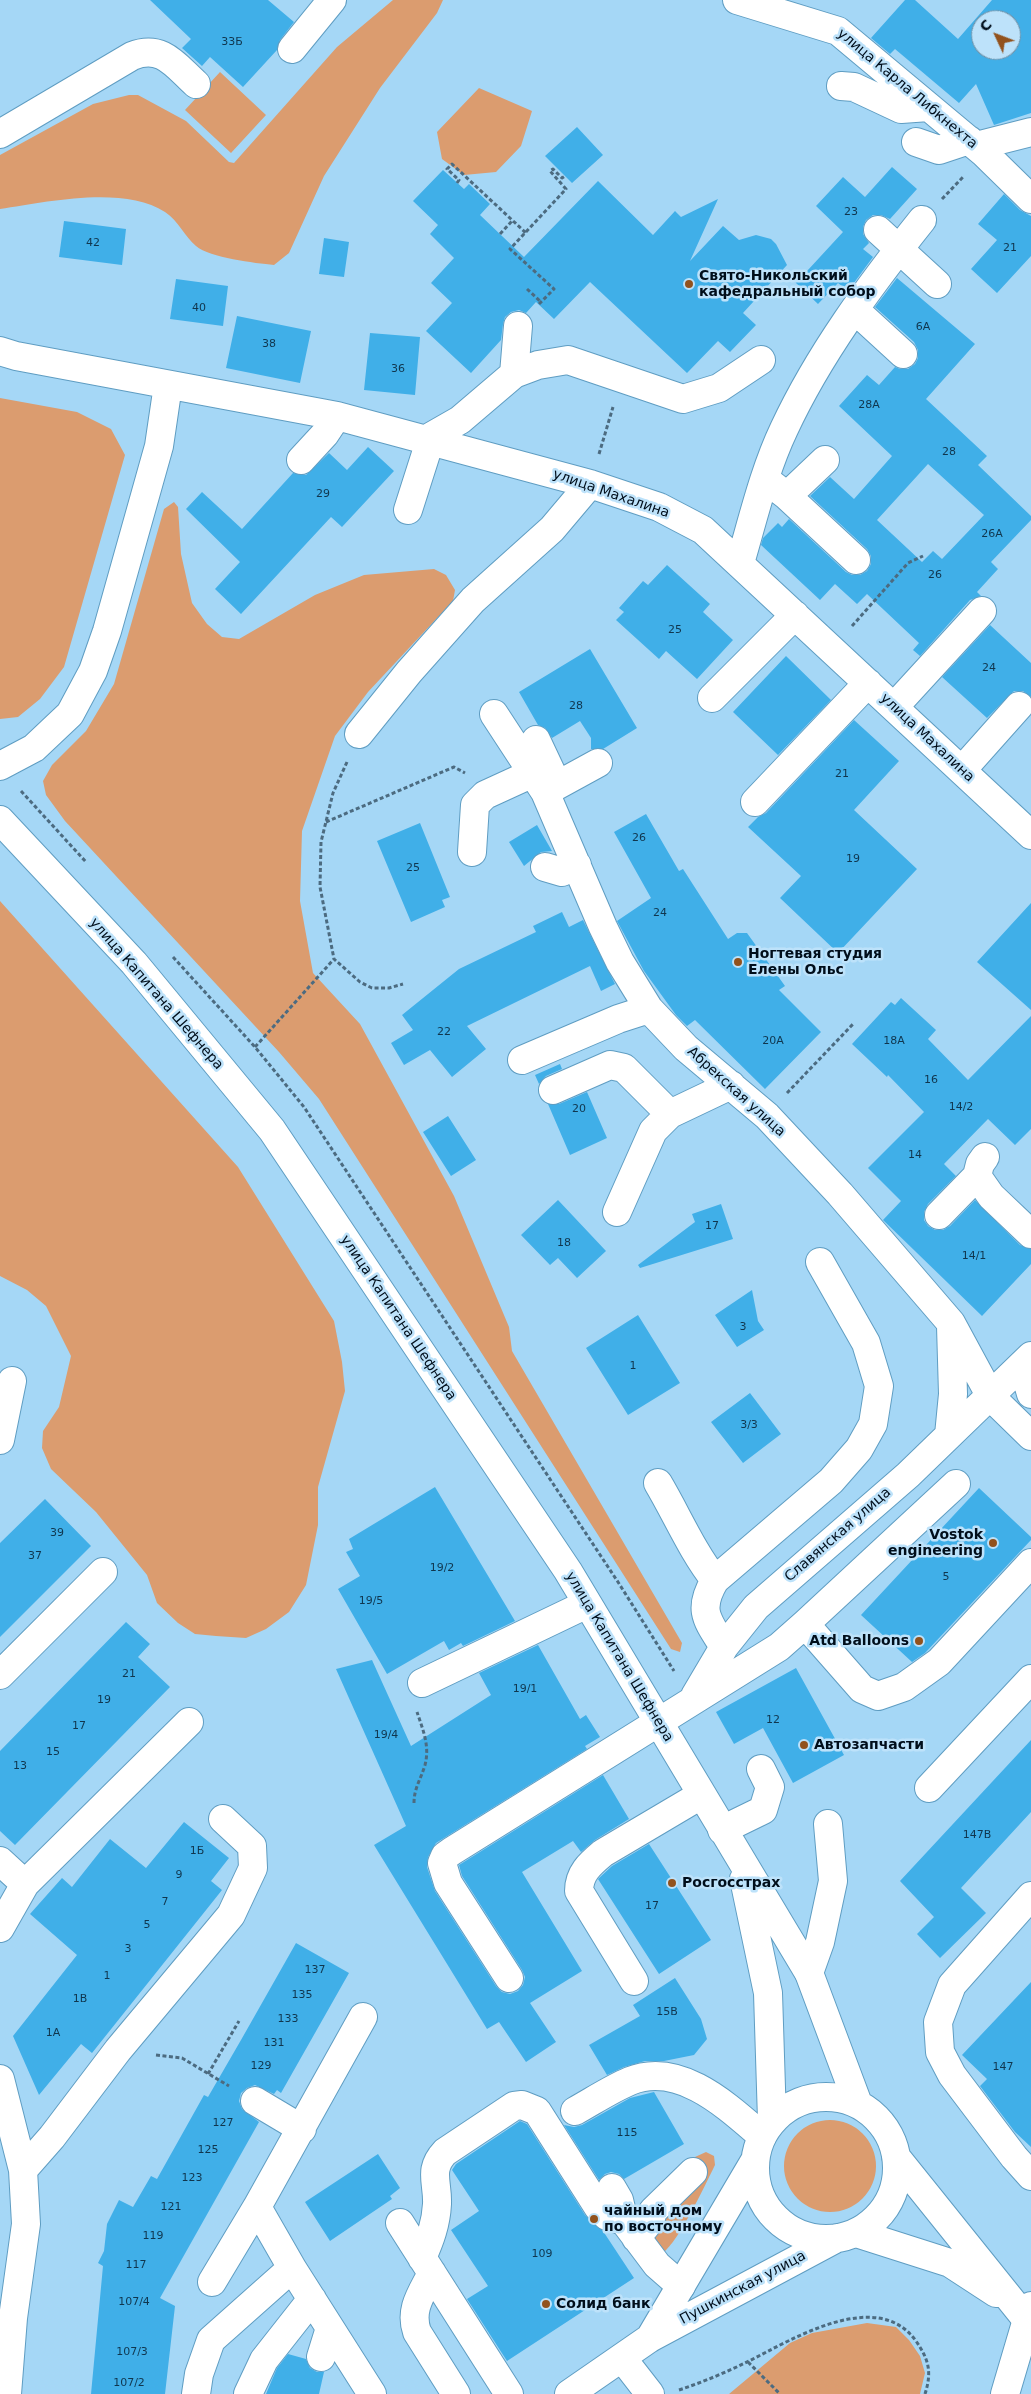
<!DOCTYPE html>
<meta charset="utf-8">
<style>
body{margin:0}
#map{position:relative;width:1031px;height:2394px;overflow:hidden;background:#a5d7f6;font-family:"DejaVu Sans",sans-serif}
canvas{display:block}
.north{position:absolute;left:971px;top:10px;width:50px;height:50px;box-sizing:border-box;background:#bde2fa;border:1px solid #718da1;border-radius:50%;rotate:313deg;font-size:14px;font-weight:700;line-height:20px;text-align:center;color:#000e1b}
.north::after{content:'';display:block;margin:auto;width:18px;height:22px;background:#92521d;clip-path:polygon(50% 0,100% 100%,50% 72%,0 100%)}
</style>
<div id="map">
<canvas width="1031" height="2394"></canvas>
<div class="north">С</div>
</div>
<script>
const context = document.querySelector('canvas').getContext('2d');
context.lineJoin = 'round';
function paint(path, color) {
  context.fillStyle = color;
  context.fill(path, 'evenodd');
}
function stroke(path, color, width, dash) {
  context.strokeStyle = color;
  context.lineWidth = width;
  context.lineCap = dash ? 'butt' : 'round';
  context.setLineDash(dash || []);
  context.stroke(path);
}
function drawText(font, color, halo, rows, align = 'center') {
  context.font = font + ' "DejaVu Sans",sans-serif';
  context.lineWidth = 5;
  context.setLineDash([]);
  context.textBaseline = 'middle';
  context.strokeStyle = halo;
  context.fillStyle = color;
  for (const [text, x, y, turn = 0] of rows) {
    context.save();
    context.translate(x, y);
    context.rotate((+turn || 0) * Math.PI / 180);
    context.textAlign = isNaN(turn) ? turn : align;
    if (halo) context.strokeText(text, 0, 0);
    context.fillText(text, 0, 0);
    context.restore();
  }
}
const green = new Path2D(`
 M 393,0 L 443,0 L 437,13 L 380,88 L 324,176 L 289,253 L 274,265 C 255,263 210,258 196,246 C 185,237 178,220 165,212 C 124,185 46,202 0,209 L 0,155 L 93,104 L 129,95 L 138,95 L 186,121 L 229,162 L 234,163 L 337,47 Z
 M 220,72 L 266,115 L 231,153 L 185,110 Z
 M 479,88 L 532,111 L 521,146 L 496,172 L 464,175 L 442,159 L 437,132 Z
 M 0,398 L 77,412 L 111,429 L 125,455 L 64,667 L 40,699 L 18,717 L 0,719 Z
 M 174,502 L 178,507 L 181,554 L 192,603 L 207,624 L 222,637 L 239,639 L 315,595 L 364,575 L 434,569 L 446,575 L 455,590 L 453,601 L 368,692 L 335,736 L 302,831 L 300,901 L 313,973 L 360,1024 L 454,1196 L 509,1327 L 512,1351 L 682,1643 L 680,1652 L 671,1649 L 319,1099 L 279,1052 L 65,821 L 46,795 L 43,781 L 52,765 L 86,731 L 114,684 L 164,509 Z
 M 0,901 L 238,1167 L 334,1321 L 342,1362 L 345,1391 L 318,1487 L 318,1525 L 306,1585 L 289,1612 L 266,1629 L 246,1638 L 216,1636 L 195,1634 L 178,1623 L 157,1603 L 147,1575 L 96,1512 L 51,1469 L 42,1448 L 43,1431 L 59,1407 L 71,1356 L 46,1306 L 27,1290 L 0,1276 Z
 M784 2166a46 46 0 1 1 92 0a46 46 0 1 1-92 0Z
 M 706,2152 L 714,2156 L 715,2165 C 706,2183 677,2246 661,2254 L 648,2235 L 695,2157 Z
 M 867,2323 L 896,2327 L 909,2340 L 920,2356 L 925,2373 L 920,2394 L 729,2394 L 790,2343 L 812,2333 Z`);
const building = new Path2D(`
 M 150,0 L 268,0 L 294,22 L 280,40 L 277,50 L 243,87 L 210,57 L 202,66 L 182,48 L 191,39 Z
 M 905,0 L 915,0 L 958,39 L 992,0 L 1031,0 L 1031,113 L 994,125 L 976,84 L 959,103 L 895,49 L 890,54 L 871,38 ZM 981,20 L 1011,20 L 1011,50 L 981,50 Z
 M 577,127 L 603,155 L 572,183 L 545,156 Z
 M 892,167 L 917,189 L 890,219 L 881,215 L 873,215 L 866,220 L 863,227 L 863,234 L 869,243 L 863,249 L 873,257 L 848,291 L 838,283 L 818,304 L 796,283 L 843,232 L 816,206 L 843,177 L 865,197 Z
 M 443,170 L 464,189 L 469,184 L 490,204 L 480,215 L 524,257 L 598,181 L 653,235 L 675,211 L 681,217 L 718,199 L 690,261 L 723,226 L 739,240 L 756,235 L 771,239 L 776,244 L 787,265 L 743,313 L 756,325 L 730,352 L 718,341 L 687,373 L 590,282 L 554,319 L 536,302 L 526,313 L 519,310 L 511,312 L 505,317 L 503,324 L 501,340 L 471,373 L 426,331 L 452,303 L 431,283 L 454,258 L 430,234 L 438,225 L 413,201 Z
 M 1004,194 L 1020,210 L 1031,216 L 1031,256 L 997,293 L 971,269 L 997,240 L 978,224 Z
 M 64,221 L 126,229 L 122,265 L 59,257 Z
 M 324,238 L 349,242 L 344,277 L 319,274 Z
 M 897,278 L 975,344 L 926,399 L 987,456 L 978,465 L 1031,516 L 1031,520 L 991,562 L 998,569 L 977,592 L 981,596 L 970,600 L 920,656 L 913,650 L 919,643 L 867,594 L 857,604 L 835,584 L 820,600 L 761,545 L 763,538 L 778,523 L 782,527 L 789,519 L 846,572 L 852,575 L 860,575 L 867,571 L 871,564 L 871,556 L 867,549 L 810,496 L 830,477 L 854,499 L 892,456 L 839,406 L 867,375 L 879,385 L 895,367 L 900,369 L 908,369 L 915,364 L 918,358 L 918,350 L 914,342 L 875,307 ZM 928,464 L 984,515 L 942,559 L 933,551 L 922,562 L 877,520 Z
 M 176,279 L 228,286 L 223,326 L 170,319 Z
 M 237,316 L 311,331 L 300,383 L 226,368 Z
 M 370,333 L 420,337 L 415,395 L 364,390 Z
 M 368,447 L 394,471 L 342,527 L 331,517 L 241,614 L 215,589 L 240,562 L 186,509 L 202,492 L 242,529 L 293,473 L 306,475 L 329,453 L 347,470 Z
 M 667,565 L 710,604 L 703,612 L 733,640 L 697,679 L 666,651 L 659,659 L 616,620 L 624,612 L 619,608 L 643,581 L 648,585 Z
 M 990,625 L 1031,663 L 1031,697 L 1023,691 L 1014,691 L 987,718 L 942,677 Z
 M 590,649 L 637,728 L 603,749 L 591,749 L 591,738 L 580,721 L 552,738 L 545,728 L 538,725 L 519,692 Z
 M 786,656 L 831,700 L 778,755 L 733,712 Z
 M 854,720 L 899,761 L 854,810 L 917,869 L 838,953 L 780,898 L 801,876 L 748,827 L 758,817 L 766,813 Z
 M 646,814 L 679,871 L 683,869 L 728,939 L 737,933 L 747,933 L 785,986 L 779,990 L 821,1032 L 765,1089 L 695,1020 L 687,1026 L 676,1015 L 644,971 L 617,921 L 651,898 L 614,832 Z
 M 420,823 L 450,897 L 442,900 L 445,907 L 411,922 L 377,841 Z
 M 537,825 L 552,851 L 541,852 L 524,866 L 509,842 Z
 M 1031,903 L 1031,1010 L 977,962 Z
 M 562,912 L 569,927 L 583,920 L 615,984 L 601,991 L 590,966 L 467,1026 L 486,1049 L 452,1077 L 430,1050 L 404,1065 L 391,1043 L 413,1030 L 402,1015 L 459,969 L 536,932 L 533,926 Z
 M 901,998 L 936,1030 L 928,1039 L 968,1080 L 1031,1016 L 1031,1129 L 1015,1145 L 988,1119 L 944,1164 L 956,1176 L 928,1204 L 924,1212 L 924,1220 L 928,1226 L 935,1230 L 943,1230 L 950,1226 L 975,1200 L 1020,1245 L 1031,1249 L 1031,1264 L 982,1316 L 883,1220 L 901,1201 L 868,1168 L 924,1112 L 888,1075 L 887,1077 L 852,1044 L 891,1002 L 895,1005 Z
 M 560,1064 L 562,1069 L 546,1076 L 539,1084 L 535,1075 Z
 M 587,1092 L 607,1138 L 570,1155 L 548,1104 L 559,1104 Z
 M 448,1116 L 476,1160 L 451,1176 L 423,1132 Z
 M 558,1200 L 606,1251 L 577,1278 L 558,1258 L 550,1265 L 521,1235 Z
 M 721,1204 L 733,1239 L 640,1268 L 638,1265 L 695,1222 L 692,1214 Z
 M 752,1290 L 758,1321 L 764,1330 L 737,1347 L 715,1315 Z
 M 638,1315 L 680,1383 L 628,1415 L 586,1348 Z
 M 750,1393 L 781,1434 L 743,1463 L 711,1422 Z
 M 435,1487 L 515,1621 L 463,1646 L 461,1643 L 449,1650 L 444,1641 L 387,1674 L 338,1589 L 360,1576 L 346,1552 L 353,1549 L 349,1539 Z
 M 979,1488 L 1031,1537 L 1031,1540 L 925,1653 L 912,1662 L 861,1615 Z
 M 45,1499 L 91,1546 L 0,1637 L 0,1543 Z
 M 126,1622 L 150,1644 L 138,1657 L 170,1687 L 15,1845 L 0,1831 L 0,1751 Z
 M 538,1645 L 580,1719 L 586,1715 L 600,1737 L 585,1746 L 587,1749 L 436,1843 L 428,1857 L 427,1867 L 435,1891 L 496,1986 L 502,1992 L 510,1994 L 518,1991 L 523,1985 L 525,1977 L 522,1970 L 462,1876 L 459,1865 L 603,1775 L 629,1819 L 595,1840 L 581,1852 L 573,1841 L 522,1872 L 582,1971 L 530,2003 L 556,2042 L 526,2062 L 499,2022 L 487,2029 L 374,1845 L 406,1826 L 336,1669 L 372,1660 L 411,1746 L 491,1695 L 479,1673 Z
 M 796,1668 L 844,1755 L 793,1783 L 763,1728 L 734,1744 L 716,1712 Z
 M 1031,1740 L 1031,1812 L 961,1888 L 986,1913 L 940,1958 L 917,1934 L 934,1917 L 900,1881 Z
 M 184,1822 L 229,1858 L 211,1881 L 222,1890 L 92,2053 L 81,2044 L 39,2095 L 13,2036 L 77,1955 L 30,1914 L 62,1878 L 72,1887 L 110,1839 L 146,1868 Z
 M 649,1844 L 711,1940 L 659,1974 L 598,1879 L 612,1866 Z
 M 296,1943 L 349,1973 L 281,2093 L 277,2090 L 274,2094 L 255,2085 L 247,2088 L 241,2093 L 239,2101 L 242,2109 L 259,2122 L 160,2298 L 175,2306 L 165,2394 L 91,2394 L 103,2266 L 98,2263 L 104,2251 L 107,2224 L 119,2200 L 133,2207 L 151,2176 L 157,2179 L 204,2095 L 208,2097 L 241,2040 Z
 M 675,1978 L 701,2019 L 707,2039 L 694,2055 L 664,2061 L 645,2061 L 624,2067 L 607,2075 L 589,2045 L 640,2016 L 633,2005 Z
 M 1031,1982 L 1031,2147 L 1015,2132 L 980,2086 L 987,2079 L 962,2055 Z
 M 654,2092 L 684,2144 L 624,2179 L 619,2174 L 611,2172 L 605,2174 L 599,2180 L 564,2125 L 574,2127 L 582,2125 L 630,2098 Z
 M 520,2121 L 527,2124 L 585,2215 L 603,2231 L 634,2278 L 507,2361 L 467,2299 L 488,2286 L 451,2230 L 479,2211 L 452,2170 L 456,2164 Z
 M 378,2154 L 400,2188 L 390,2196 L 392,2199 L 330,2241 L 305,2202 Z
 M 288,2354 L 306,2359 L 310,2368 L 317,2372 L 324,2372 L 319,2394 L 266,2394 L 277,2368 Z`);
const path = new Path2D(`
 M 457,183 L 459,180 L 447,169 L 452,164 L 526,233
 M 942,199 L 964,176
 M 500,234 L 512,221
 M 527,289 L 540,301
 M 539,304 L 554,289 L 510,249 L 566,189 L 550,171 L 553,169 L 562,178 L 565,176
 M 599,454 L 613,407
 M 852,626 L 908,563 L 923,556
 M 347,762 L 333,793 L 321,842 L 320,887 L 334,959 L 360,982 L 372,988 L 389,988 L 403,984
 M 21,791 L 86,862
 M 326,822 L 454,767 L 465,773
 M 173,957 L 255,1047 L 304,1107 L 618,1582 L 674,1671
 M 255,1047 L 334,959
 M 787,1093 L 854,1023
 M 414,1803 C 414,1788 421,1779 425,1765 C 430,1746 423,1730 417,1712
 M 156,2055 L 182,2058 L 229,2086
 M 208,2074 L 239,2021
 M 748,2362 L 780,2394
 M 679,2390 C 703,2382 727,2372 749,2361 C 793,2339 877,2287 916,2341 C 929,2360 932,2372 925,2394`);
const minor = new Path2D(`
 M 737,0 L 838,31 L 984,153 L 1031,199
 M 292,49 L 332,0
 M 841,86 L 854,87 L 901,109 L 929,107
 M 0,134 L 132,56 C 162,44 175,65 196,84
 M 916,142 L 939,150 L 969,140
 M 976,146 L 1031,132
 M 878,230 L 937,284
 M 855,310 L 903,354
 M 0,351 L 16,356 L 337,416 L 590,484 L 659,507 L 703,530 L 1031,835
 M 514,374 L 518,326
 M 425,440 L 460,420 L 514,374 L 538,365 L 568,360 L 683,399 L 719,388 L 761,360
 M 301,460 L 325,434 L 337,416
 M 765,479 L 787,496 L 856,560
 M 787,496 L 825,460
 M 408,510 L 430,441
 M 740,563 C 753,519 764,471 784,429 C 819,354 870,285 922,220
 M 712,698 L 795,615
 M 894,707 L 982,611
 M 494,714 L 545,792 L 603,927 L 620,962 L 649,1009 L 686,1048 L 767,1116 L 840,1194 L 951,1323 L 991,1397 L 1031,1436
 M 359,734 L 409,672 L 473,600 L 552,529 L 590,484
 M 536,740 L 552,774 L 545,792 L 598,763
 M 0,766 L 34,748 L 70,714 L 93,671 L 107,631 L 159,446 L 168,385
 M 962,770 L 1019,706
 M 755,802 L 868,683
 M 472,852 L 475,805 L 485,795 L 533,773
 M 545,867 L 562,872 L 577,865
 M 522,1060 L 618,1019 L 649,1009
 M 553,1090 L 610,1065 L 624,1068 L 670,1114
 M 985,1157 L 980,1164 L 977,1176 L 991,1196 L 1031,1234
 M 617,1212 L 653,1131 L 670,1114 L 731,1085
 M 939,1215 L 977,1176
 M 1031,1377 L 1027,1380 L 1031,1394
 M 949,1435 L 953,1394 L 951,1326
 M 0,1440 L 12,1381
 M 658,1483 C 677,1515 692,1551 715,1580
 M 805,1624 L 956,1484
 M 724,1647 C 707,1620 697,1610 715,1580 L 831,1481 L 859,1449 L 873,1424 L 879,1386 L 866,1343 L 820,1262
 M 0,1675 L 103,1572
 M 422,1683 L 587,1604
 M 695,1696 L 724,1647 L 756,1607 L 908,1475 L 1031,1356
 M 929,1788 L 1031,1679
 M 722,1830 L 763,1810 L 770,1787 L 761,1769
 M 0,1861 L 25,1884 L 0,1928
 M 25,1884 L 189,1722
 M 1031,1896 L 952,1985 L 938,2022 L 940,2052 L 952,2075 L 1014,2157 L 1031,2176
 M 809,1973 L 820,1942 L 833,1881 L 828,1824
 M 509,1978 L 448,1883 L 442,1863 L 445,1856 L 452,1851 L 779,1647 L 805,1624 L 862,1689 L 878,1696 L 904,1687 L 939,1662 L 1031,1563
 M 634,1981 L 579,1891 C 579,1873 590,1864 603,1853 L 701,1795
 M 0,2079 L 23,2170 L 26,2224 L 13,2318 L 7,2394
 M 255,2101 L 302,2129
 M 575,2111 C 593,2101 611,2089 630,2081 C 680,2061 727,2106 762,2136
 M 23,2170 L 52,2137 L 118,2050 L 231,1915 L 253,1868 L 252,1846 L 223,1819
 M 612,2188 L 619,2200 L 624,2221
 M 400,2223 L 509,2394
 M 636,2238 L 650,2221 L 653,2211 L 693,2172
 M 422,2258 C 430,2240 436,2224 437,2204 C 438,2182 428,2170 445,2152 L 514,2106 L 522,2105 L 537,2111 L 598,2207 L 607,2216 L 624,2221 L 657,2265 L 681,2286
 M 292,2268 L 372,2394
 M 432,2273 C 422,2293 409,2309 417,2332 L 456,2394
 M 212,2282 L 257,2207
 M 321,2357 L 330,2328
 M 622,2358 L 650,2394
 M 196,2394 L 199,2374 L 211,2340 L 292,2268 L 257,2207 L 363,2017
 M 248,2394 L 264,2360 L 312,2299
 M 1005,2394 L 1031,2306`);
const major = new Path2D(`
 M 0,820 L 134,963 L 272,1130 L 568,1571 L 809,1973 L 858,2104
 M 744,1879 L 768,1993 L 772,2120
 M755 2168a71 71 0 1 1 142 0a71 71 0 1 1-142 0Z
 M 896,2157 L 1031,2325
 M 856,2233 L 950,2263 L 996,2293
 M 650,2338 L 754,2162
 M 569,2394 L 650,2338 L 837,2238`);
const markers = [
 [689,284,5,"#92521d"],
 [738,962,5,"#92521d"],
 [993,1543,5,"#92521d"],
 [919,1641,5,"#92521d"],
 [804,1745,5,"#92521d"],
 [672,1883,5,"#92521d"],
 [594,2219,5,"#92521d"],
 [546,2304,5,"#92521d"]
];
const numberNames = [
 ["33Б",232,42],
 ["23",851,212],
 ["42",93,243],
 ["21",1010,248],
 ["40",199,308],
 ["6А",923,327],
 ["38",269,344],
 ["36",398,369],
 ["28А",869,405],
 ["28",949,452],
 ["29",323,494],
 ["26А",992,534],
 ["26",935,575],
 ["25",675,630],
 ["24",989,668],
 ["28",576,706],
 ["21",842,774],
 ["26",639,838],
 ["19",853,859],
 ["25",413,868],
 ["24",660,913],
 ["22",444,1032],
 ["20А",773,1041],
 ["18А",894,1041],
 ["16",931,1080],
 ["14/2",961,1107],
 ["20",579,1109],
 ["14",915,1155],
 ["17",712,1226],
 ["18",564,1243],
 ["14/1",974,1256],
 ["3",743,1327],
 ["1",633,1366],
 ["3/3",749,1425],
 ["39",57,1533],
 ["37",35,1556],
 ["19/2",442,1568],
 ["5",946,1577],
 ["19/5",371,1601],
 ["21",129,1674],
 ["19/1",525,1689],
 ["19",104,1700],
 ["12",773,1720],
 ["17",79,1726],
 ["19/4",386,1735],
 ["15",53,1752],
 ["13",20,1766],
 ["147В",977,1835],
 ["1Б",197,1851],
 ["9",179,1875],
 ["7",165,1902],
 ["17",652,1906],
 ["5",147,1925],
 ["3",128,1949],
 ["137",315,1970],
 ["1",107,1976],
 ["135",302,1995],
 ["1В",80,1999],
 ["15В",667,2012],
 ["133",288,2019],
 ["1А",53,2033],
 ["131",274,2043],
 ["129",261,2066],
 ["147",1003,2067],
 ["127",223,2123],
 ["115",627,2133],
 ["125",208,2150],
 ["123",192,2178],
 ["121",171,2207],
 ["119",153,2236],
 ["109",542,2254],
 ["117",136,2265],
 ["107/4",134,2302],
 ["107/3",132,2352],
 ["107/2",129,2383]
];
const streetNames = [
 ["улица Карла Либкнехта",907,89,40],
 ["улица Махалина",611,494,19],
 ["улица Махалина",927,738,43],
 ["улица Капитана Шефнера",156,994,49],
 ["Абрекская улица",736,1092,42],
 ["улица Капитана Шефнера",398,1318,56],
 ["Славянская улица",838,1535,-41],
 ["улица Капитана Шефнера",619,1657,59],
 ["Пушкинская улица",743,2288,-28]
];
const poiNames = [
 ["Свято-Никольский",699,276],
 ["кафедральный собор",699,292],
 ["Ногтевая студия",748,954],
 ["Елены Ольс",748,970],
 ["Vostok",983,1535,"right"],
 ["engineering",983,1551,"right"],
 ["Atd Balloons",909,1641,"right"],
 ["Автозапчасти",814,1745],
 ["Росгосстрах",682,1883],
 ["чайный дом",604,2211],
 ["по восточному",604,2227],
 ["Солид банк",556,2304]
];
paint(green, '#db9c6f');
paint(building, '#40afe8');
stroke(minor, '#5f9dc2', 30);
stroke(major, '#5f9dc2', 30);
stroke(path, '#4c6b80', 3, [4, 2.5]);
stroke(minor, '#fff', 28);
stroke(major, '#fff', 28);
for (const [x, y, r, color] of markers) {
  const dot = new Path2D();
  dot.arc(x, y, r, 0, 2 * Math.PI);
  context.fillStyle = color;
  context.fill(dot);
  stroke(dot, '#bde2fa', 2);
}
drawText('11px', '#10364e', null, numberNames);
drawText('14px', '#000e1b', '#bde2fa', streetNames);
drawText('bold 14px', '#000e1b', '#bde2fa', poiNames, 'left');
</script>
